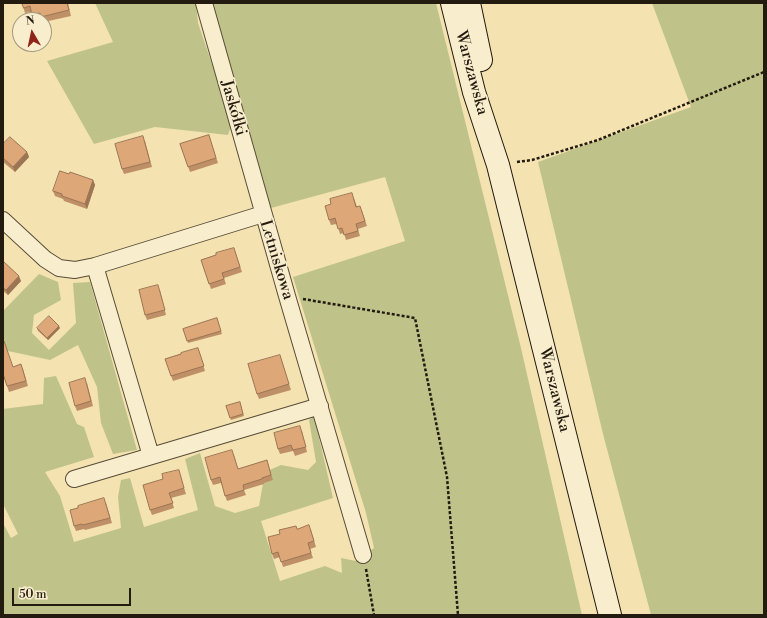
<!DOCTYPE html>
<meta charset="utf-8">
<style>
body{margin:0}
#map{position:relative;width:767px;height:618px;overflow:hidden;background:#f4e3b1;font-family:"Libre Bodoni",serif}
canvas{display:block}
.frame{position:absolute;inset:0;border:4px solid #231a10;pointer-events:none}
.north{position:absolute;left:12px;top:12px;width:40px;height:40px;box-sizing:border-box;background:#f8edcc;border:1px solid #a39981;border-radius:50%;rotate:351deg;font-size:11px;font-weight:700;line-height:16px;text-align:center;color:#231a10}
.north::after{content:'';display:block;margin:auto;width:14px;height:18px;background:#8f2418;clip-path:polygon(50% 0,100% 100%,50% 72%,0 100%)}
.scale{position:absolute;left:12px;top:588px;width:119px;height:18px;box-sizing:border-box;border:2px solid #231a10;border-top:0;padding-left:5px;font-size:12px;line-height:14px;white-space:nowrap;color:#231a10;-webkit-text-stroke:3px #f8edcc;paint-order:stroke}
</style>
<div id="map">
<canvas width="767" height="618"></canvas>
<div class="frame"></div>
<div class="north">N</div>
<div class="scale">50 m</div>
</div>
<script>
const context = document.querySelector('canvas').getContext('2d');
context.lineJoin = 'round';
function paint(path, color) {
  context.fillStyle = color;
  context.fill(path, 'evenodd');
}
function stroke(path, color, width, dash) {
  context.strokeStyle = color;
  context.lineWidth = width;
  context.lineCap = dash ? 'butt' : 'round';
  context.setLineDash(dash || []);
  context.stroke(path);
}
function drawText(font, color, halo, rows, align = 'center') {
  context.font = font + ' "Libre Bodoni",serif';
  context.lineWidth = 3.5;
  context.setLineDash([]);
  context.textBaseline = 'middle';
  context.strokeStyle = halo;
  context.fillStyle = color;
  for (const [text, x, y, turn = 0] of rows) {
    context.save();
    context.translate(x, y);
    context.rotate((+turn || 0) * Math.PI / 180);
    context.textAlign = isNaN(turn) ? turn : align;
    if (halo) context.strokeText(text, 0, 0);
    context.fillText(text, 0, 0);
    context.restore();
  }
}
const green = new Path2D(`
 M 95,3 L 196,3 L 198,23 L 232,123 L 228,135 L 155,127 L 94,144 L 47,61 L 113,42 Z
 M 211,3 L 436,3 L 521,348 L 582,615 L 3,614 L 3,523 L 11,538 L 18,534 L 3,504 L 3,409 L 43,404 L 44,378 L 56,376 L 77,424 L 84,427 L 94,457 L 45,472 L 60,496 L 74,542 L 121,528 L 118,497 L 121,480 L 130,478 L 144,527 L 198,510 L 185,459 L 200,453 L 215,506 L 235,513 L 259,506 L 265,472 L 281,465 L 308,470 L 316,462 L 309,420 L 314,416 L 333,498 L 261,521 L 280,581 L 325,566 L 342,573 L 341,558 L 356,561 L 374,548 L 366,513 L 293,277 L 405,241 L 385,177 L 271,208 L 241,102 Z
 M 652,3 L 764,3 L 764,615 L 651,615 L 603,434 L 538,162 L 691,107 Z
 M 39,274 L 58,282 L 61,300 L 34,315 L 32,333 L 49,350 L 76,323 L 73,283 L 90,282 L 137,450 L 113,454 L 101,423 L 97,387 L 78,345 L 50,360 L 8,351 L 3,355 L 3,311 Z`);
const path = new Path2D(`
 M 517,162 L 532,160 L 598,140 L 764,72
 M 303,299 L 415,318 L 447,477 L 458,615
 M 366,569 L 374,615`);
const street = new Path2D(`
 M 204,3 L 287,296 L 363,555
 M 3,220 L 45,259 L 59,268 L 75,270 L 95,266 L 263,214
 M 95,266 L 151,456
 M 74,479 L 320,406`);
const secondary = new Path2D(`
 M 452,3 L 474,92 L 498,165 L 610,615
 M 469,3 L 481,60`);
const wall = new Path2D(`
 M 22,3 L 68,3 L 71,16 L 44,22 L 44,20 L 42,20 L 41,18 L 34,20 L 31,12 L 25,13 Z
 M 209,135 L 218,163 L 190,172 L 180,144 Z
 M 145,141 L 152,167 L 124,174 L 122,169 Z
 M 3,144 L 27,152 L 29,157 L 15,172 L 3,162 Z
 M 69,174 L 93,180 L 95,185 L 87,209 L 64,201 L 63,199 L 55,196 L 53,191 Z
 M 354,198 L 357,207 L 362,211 L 367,226 L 358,229 L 360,236 L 346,240 L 344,233 L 340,234 L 337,224 L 331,225 L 329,220 Z
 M 234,248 L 242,272 L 224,278 L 226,284 L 211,289 L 201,260 L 216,255 Z
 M 3,261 L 21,281 L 8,295 L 3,291 Z
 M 160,290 L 166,315 L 147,320 L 145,315 Z
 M 217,318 L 222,334 L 188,343 L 183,329 Z
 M 37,328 L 60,328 L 48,340 L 38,331 Z
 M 198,348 L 205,371 L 173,381 L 165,359 Z
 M 280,355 L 291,390 L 259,399 L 257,394 Z
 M 13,367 L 23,369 L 28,386 L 9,392 L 3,374 Z
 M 87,383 L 93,406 L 77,411 L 75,406 Z
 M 240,402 L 244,416 L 231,420 L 226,406 Z
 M 302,431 L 307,452 L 295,456 L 293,451 L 280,454 L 278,449 Z
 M 234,455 L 238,469 L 267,460 L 273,480 L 264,483 L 264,484 L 244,490 L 246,495 L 227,501 L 221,483 L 213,485 L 211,480 Z
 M 180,475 L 186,494 L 171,498 L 174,508 L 152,515 L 150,510 Z
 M 106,503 L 112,523 L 85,530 L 84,529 L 76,531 L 74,526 Z
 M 297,529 L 311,530 L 316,547 L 310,549 L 313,558 L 283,567 L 280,557 L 274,559 L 272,554 Z`);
const shadedWall = new Path2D(`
 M 27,152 L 29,157 L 15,172 L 13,167 Z
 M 93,180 L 95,185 L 87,209 L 85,204 Z
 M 19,276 L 21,281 L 8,295 L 6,290 Z
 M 59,326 L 60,328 L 48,340 L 47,338 Z`);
const building = new Path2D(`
 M 22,3 L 67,3 L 69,10 L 41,17 L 40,13 L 32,15 L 30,6 L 24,8 Z
 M 209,135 L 216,158 L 188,167 L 180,144 Z
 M 143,136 L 150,162 L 122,169 L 115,144 Z
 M 10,137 L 27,152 L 13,167 L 3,158 L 3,144 Z
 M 60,171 L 69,174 L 70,172 L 93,180 L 85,204 L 62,196 L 62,194 L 53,191 Z
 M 352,193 L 356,207 L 360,206 L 365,221 L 356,224 L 358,231 L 344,235 L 342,228 L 338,229 L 335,218 L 329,220 L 325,206 L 331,204 L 330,199 Z
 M 234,248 L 240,267 L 222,273 L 224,279 L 209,284 L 201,260 L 216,255 L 216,253 Z
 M 3,261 L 19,276 L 6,290 L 3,288 Z
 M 158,285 L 165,310 L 145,315 L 139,290 Z
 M 49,316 L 59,326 L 47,338 L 37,328 Z
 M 217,318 L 221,331 L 187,341 L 183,329 Z
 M 3,341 L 4,341 L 13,367 L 21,364 L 26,381 L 7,386 L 3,374 Z
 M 198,348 L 204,366 L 171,376 L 165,359 L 181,354 L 181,353 Z
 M 280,355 L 289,384 L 257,394 L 248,364 Z
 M 85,378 L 91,401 L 75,406 L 69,383 Z
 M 240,402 L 243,414 L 230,418 L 226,406 Z
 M 300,426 L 306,447 L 293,450 L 291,445 L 278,449 L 274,433 Z
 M 232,450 L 238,469 L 267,460 L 271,475 L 262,478 L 262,479 L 243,485 L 244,490 L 225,496 L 220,477 L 211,480 L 205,458 Z
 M 179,470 L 184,488 L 169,493 L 173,503 L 150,510 L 143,485 L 163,479 L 162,474 Z
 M 104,498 L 110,518 L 83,525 L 82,524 L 74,526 L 70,510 L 78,508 L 78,506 Z
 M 309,525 L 314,541 L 308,543 L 311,553 L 281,562 L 278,552 L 272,554 L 268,537 L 280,534 L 279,530 L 296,526 L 297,529 Z`);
const streetNames = [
 ["Warszawska",471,73,75],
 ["Jaskółki",233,108,74],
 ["Letniskowa",276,260,73],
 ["Warszawska",554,390,76]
];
paint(green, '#bfc389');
stroke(street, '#574c38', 18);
stroke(secondary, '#231a10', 24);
stroke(path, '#231a10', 2.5, [3, 2]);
stroke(street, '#f8edcc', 16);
stroke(secondary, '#f8edcc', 22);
paint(wall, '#bf9067');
paint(shadedWall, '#9b7554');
paint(building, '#dea778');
stroke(building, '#9b7554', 1);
drawText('16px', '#231a10', '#f8edcc', streetNames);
</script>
